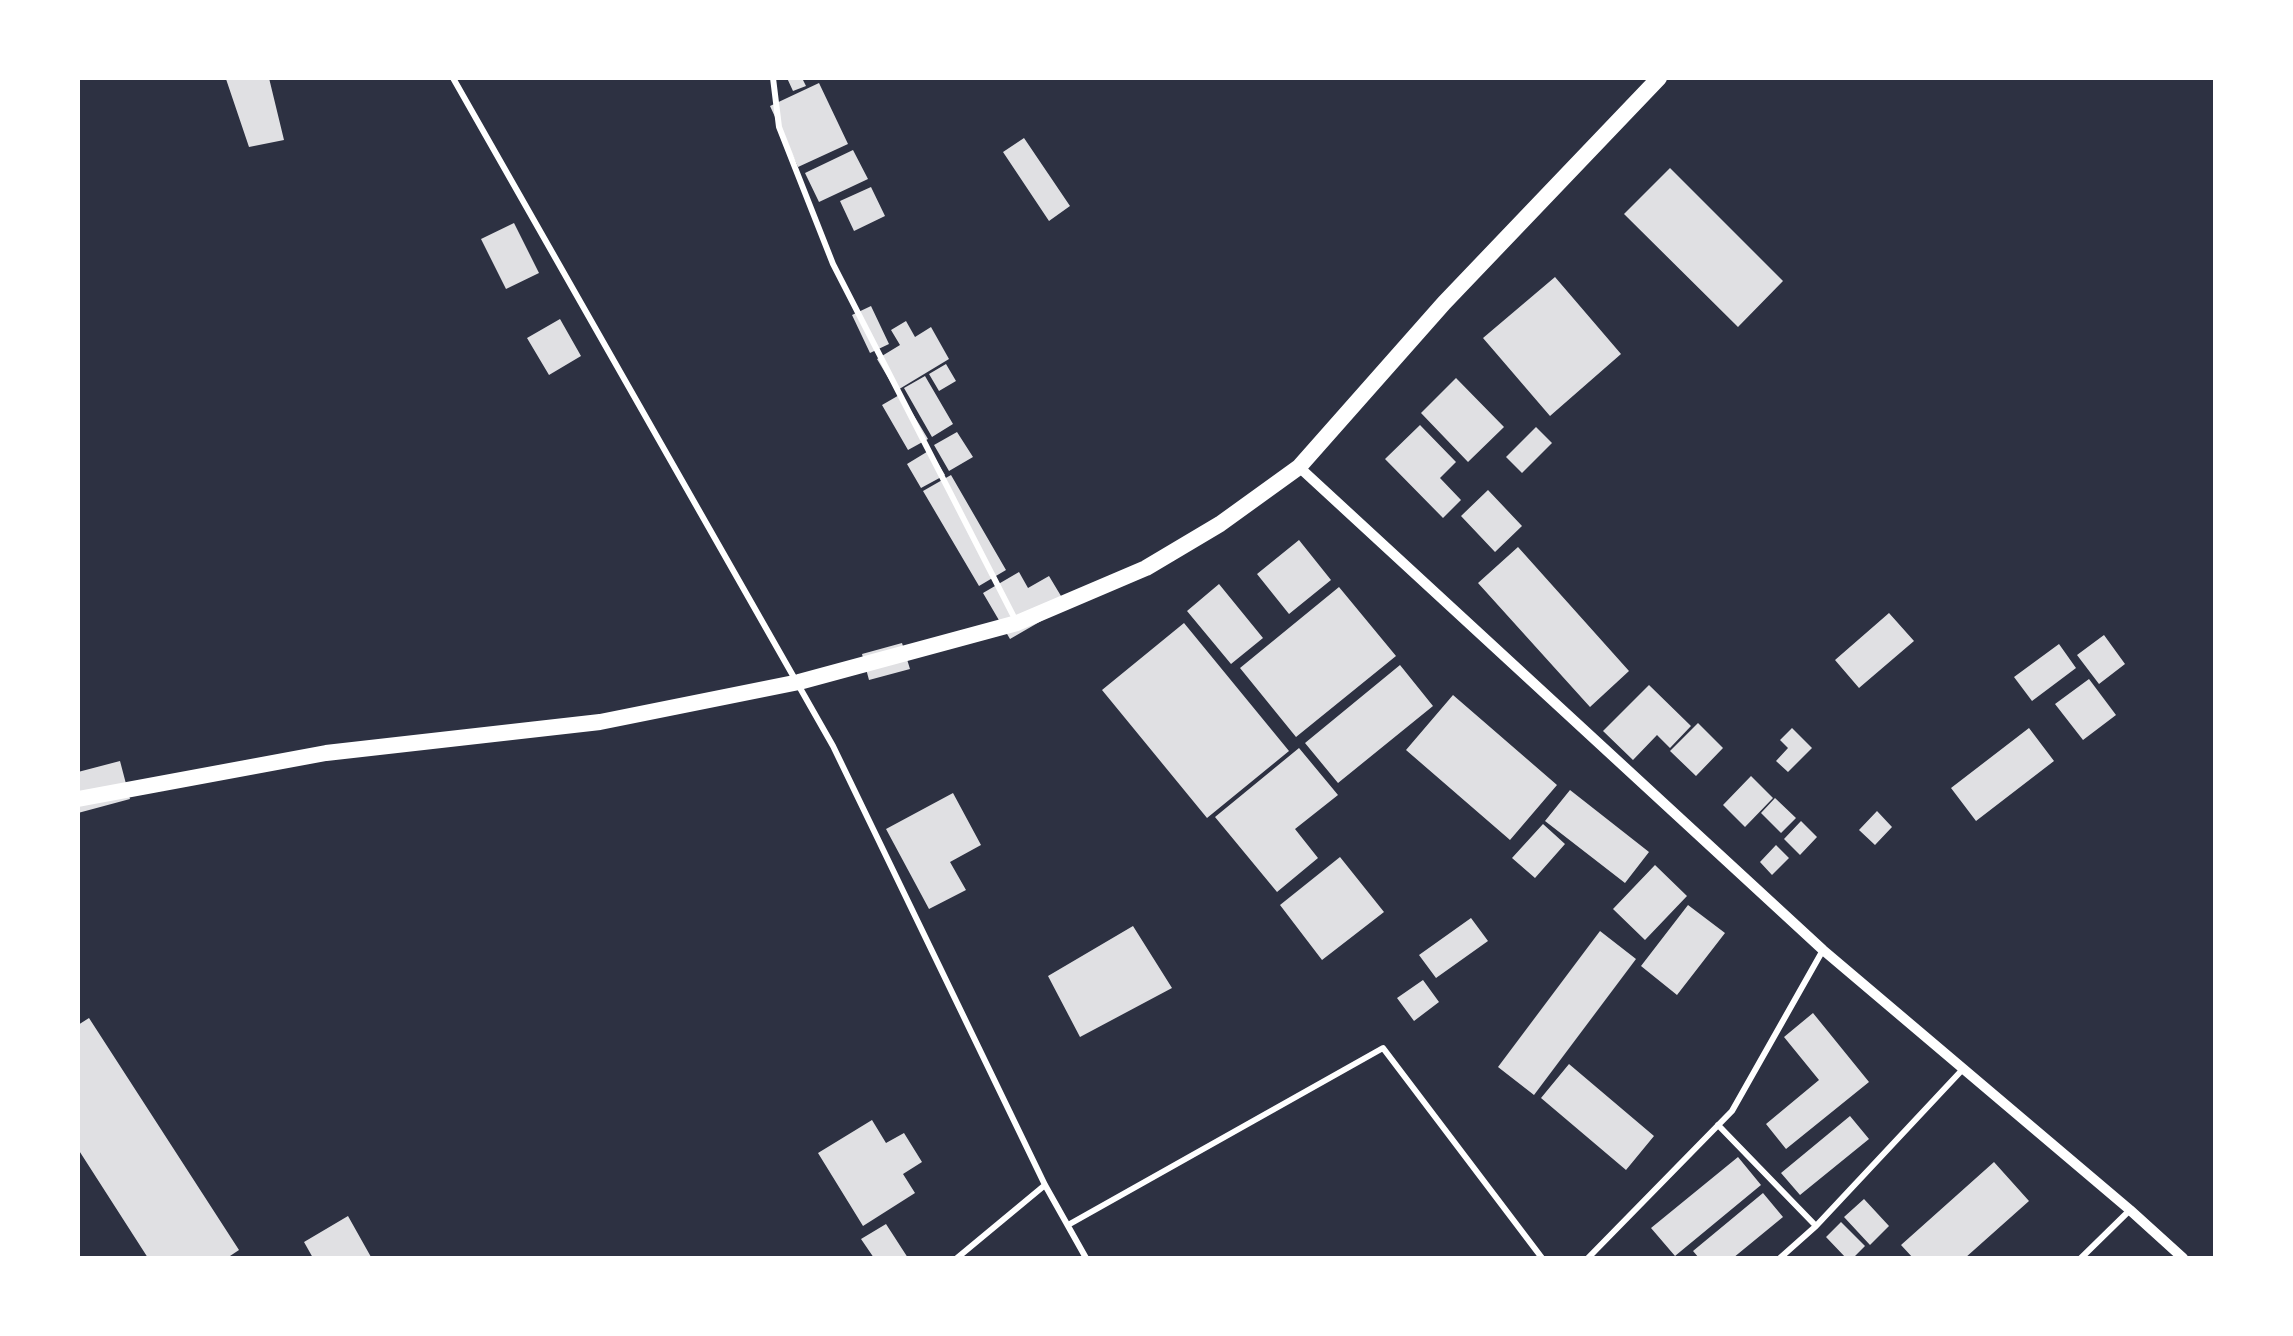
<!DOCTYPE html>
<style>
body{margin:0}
#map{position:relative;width:2293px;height:1336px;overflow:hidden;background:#2d3142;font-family:"PT Serif",serif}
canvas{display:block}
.frame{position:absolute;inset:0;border:80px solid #fff;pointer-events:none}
</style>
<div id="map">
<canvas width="2293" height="1336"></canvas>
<div class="frame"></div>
</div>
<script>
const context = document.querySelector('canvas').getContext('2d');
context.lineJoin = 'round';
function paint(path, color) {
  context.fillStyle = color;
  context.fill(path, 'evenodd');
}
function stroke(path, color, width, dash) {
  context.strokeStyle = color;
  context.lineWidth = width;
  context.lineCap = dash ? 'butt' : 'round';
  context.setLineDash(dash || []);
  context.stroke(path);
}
const building = new Path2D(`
 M 269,78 L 284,140 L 249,147 L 226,79 Z
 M 787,78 L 802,78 L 806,86 L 793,91 Z
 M 819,83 L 848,144 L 798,167 L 770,106 Z
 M 1024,138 L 1070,206 L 1049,221 L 1003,152 Z
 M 853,150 L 868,179 L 819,202 L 805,173 Z
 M 1670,168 L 1783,281 L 1738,327 L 1624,214 Z
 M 871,187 L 885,216 L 854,231 L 840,201 Z
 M 514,223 L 539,273 L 506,289 L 481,239 Z
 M 1555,277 L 1621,354 L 1550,416 L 1483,338 Z
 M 871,306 L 889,344 L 870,353 L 852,315 Z
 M 560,319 L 581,356 L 549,375 L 527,338 Z
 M 906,321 L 915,337 L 931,327 L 949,359 L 896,391 L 877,359 L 900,345 L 891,330 Z
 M 946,364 L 956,381 L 939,391 L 929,374 Z
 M 925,376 L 953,424 L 932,437 L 904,388 Z
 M 1456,378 L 1504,427 L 1468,462 L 1421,413 Z
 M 901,394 L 928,439 L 908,450 L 882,405 Z
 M 1420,425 L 1456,462 L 1440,478 L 1461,500 L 1443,518 L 1385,459 Z
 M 1536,427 L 1552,443 L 1522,473 L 1506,457 Z
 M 957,432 L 973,457 L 949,471 L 934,445 Z
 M 930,450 L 945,475 L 921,488 L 907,464 Z
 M 951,475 L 1006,570 L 979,586 L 923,491 Z
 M 1488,490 L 1522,526 L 1495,552 L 1461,516 Z
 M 1299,540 L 1331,580 L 1289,614 L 1257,574 Z
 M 1518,547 L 1629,671 L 1590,707 L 1478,583 Z
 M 1019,572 L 1028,588 L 1049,576 L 1067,606 L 1010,639 L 983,593 Z
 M 1219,584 L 1263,638 L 1231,664 L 1187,611 Z
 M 1339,587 L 1396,656 L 1296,737 L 1240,668 Z
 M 1889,613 L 1914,641 L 1859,688 L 1835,660 Z
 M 1184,623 L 1289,751 L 1207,818 L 1102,690 Z
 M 2104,635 L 2125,664 L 2099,684 L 2077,655 Z
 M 902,643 L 910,669 L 869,680 L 862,654 Z
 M 2059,644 L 2076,668 L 2032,701 L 2014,677 Z
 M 1400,665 L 1433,706 L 1338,783 L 1305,743 Z
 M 2089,679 L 2116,715 L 2083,740 L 2055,704 Z
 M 1649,685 L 1691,726 L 1670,748 L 1657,735 L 1633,760 L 1603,731 Z
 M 1453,695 L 1557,785 L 1510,840 L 1406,750 Z
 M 1698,723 L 1723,748 L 1696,776 L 1670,751 Z
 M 1792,728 L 1812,748 L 1788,772 L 1776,761 L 1788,748 L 1780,740 Z
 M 2029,728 L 2054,761 L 1976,821 L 1951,788 Z
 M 1299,748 L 1338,795 L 1295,829 L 1318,858 L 1277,892 L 1215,817 Z
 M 120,761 L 130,799 L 78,813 L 78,772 Z
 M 1751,776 L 1773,798 L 1745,827 L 1723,805 Z
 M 1570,790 L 1649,852 L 1625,883 L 1545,821 Z
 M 953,793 L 981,845 L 950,862 L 966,890 L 929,909 L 886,829 Z
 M 1775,798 L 1796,818 L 1781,833 L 1761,813 Z
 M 1877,811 L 1892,827 L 1875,845 L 1859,830 Z
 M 1801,821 L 1817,837 L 1800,855 L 1784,839 Z
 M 1543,824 L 1565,844 L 1535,878 L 1512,858 Z
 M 1776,845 L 1789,858 L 1772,875 L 1760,862 Z
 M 1340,857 L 1384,912 L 1322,960 L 1280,905 Z
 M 1655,865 L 1687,896 L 1645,940 L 1613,909 Z
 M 1688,905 L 1725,933 L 1677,995 L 1641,966 Z
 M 1471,918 L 1488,941 L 1436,978 L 1419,955 Z
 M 1133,926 L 1172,988 L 1080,1037 L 1048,976 Z
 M 1600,931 L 1636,959 L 1534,1095 L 1498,1067 Z
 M 1423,980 L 1439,1002 L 1414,1021 L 1397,998 Z
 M 1813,1013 L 1869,1082 L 1786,1149 L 1766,1124 L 1819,1080 L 1784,1037 Z
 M 89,1018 L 239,1250 L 227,1258 L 148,1258 L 78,1149 L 78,1025 Z
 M 1569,1064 L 1654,1136 L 1626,1170 L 1541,1098 Z
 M 1850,1116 L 1869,1139 L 1800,1195 L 1781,1173 Z
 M 872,1120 L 886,1143 L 904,1133 L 922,1162 L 903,1174 L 915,1193 L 863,1226 L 818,1153 Z
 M 1738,1157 L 1761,1185 L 1675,1256 L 1651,1228 Z
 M 1994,1162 L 2029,1201 L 1965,1258 L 1913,1258 L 1901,1245 Z
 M 1763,1193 L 1783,1217 L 1733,1258 L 1699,1258 L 1693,1251 Z
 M 1864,1199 L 1889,1226 L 1870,1245 L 1844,1217 Z
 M 348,1216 L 371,1257 L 313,1258 L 304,1242 Z
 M 1841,1222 L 1865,1246 L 1853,1258 L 1846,1258 L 1826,1237 Z
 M 886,1224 L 908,1258 L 874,1258 L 861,1239 Z`);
const minor = new Path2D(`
 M 453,78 L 833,746 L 1045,1185 L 1086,1258
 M 773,78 L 779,127 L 833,264 L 1017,623
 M 1718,1125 L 1816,1226 L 1963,1069
 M 1068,1225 L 1383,1048 L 1542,1258
 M 957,1258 L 1045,1185
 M 1588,1258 L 1732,1111 L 1823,950
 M 1780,1258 L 1816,1226
 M 2081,1258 L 2130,1210`);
const tertiary = new Path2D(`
 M 1299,467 L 1823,950 L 2130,1210 L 2183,1258`);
const trunk = new Path2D(`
 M 78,799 L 326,753 L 600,722 L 799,682 L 1017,623 L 1146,568 L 1220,524 L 1299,467 L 1444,303 L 1659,78`);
paint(building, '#e0e0e3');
stroke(minor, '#fff', 6);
stroke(tertiary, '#fff', 10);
stroke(trunk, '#fff', 16);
</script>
